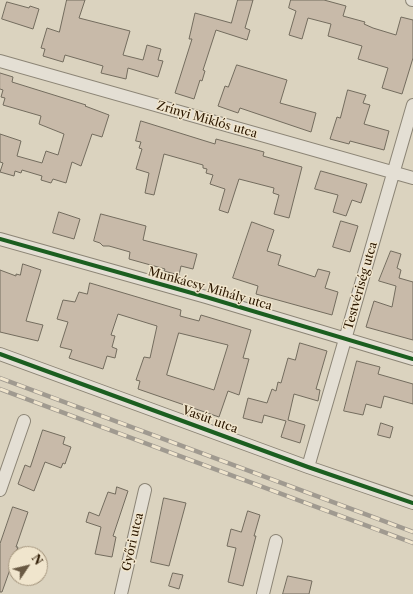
<!DOCTYPE html>
<meta charset="utf-8">
<style>
body{margin:0}
#map{position:relative;width:413px;height:594px;overflow:hidden;background:#dbd3bf;font-family:"Libre Caslon Text",serif}
canvas{display:block}
.north{position:absolute;left:8px;top:546px;width:40px;height:40px;box-sizing:border-box;background:#f0e5cd;border:1px solid #a2937b;border-radius:50%;rotate:55deg;font-size:11px;font-weight:700;line-height:16px;text-align:center;color:#2c1800}
.north::after{content:'';display:block;margin:auto;width:14px;height:18px;background:#695943;clip-path:polygon(50% 0,100% 100%,50% 72%,0 100%)}
</style>
<div id="map">
<canvas width="413" height="594"></canvas>
<div class="north">N</div>
</div>
<script>
const context = document.querySelector('canvas').getContext('2d');
context.lineJoin = 'round';
function paint(path, color) {
  context.fillStyle = color;
  context.fill(path, 'evenodd');
}
function stroke(path, color, width, dash) {
  context.strokeStyle = color;
  context.lineWidth = width;
  context.lineCap = dash ? 'butt' : 'round';
  context.setLineDash(dash || []);
  context.stroke(path);
}
function drawText(font, color, halo, rows, align = 'center') {
  context.font = font + ' "Libre Caslon Text",serif';
  context.lineWidth = 3;
  context.setLineDash([]);
  context.textBaseline = 'middle';
  context.strokeStyle = halo;
  context.fillStyle = color;
  for (const [text, x, y, turn = 0] of rows) {
    context.save();
    context.translate(x, y);
    context.rotate((+turn || 0) * Math.PI / 180);
    context.textAlign = isNaN(turn) ? turn : align;
    if (halo) context.strokeText(text, 0, 0);
    context.fillText(text, 0, 0);
    context.restore();
  }
}
const building = new Path2D(`
 M 67,0 L 85,0 L 79,18 L 130,31 L 123,55 L 143,60 L 147,45 L 161,49 L 158,60 L 163,61 L 158,77 L 128,68 L 126,79 L 101,73 L 103,66 L 65,55 L 63,62 L 43,56 L 45,49 L 41,48 L 47,28 L 59,32 Z
 M 238,0 L 253,0 L 245,28 L 250,30 L 247,40 L 216,30 L 203,70 L 205,71 L 202,81 L 200,80 L 194,99 L 175,93 L 192,39 L 189,39 L 195,13 L 231,23 Z
 M 291,0 L 324,0 L 346,6 L 343,16 L 365,22 L 364,24 L 373,28 L 396,35 L 401,17 L 413,20 L 413,58 L 402,94 L 382,88 L 388,68 L 358,59 L 362,46 L 328,36 L 331,24 L 308,18 L 302,39 L 289,35 L 296,11 L 289,8 Z
 M 7,2 L 29,8 L 30,6 L 39,9 L 33,29 L 2,19 Z
 M 237,65 L 287,80 L 280,103 L 316,113 L 311,132 L 240,108 L 238,113 L 218,106 L 225,86 L 228,87 Z
 M 0,73 L 13,77 L 12,82 L 86,105 L 85,106 L 109,115 L 102,137 L 92,134 L 81,166 L 72,162 L 66,183 L 53,179 L 51,183 L 41,180 L 42,176 L 22,170 L 21,173 L 15,171 L 14,176 L 0,172 L 3,163 L 0,162 L 0,134 L 21,141 L 17,156 L 42,163 L 46,151 L 58,155 L 64,134 L 39,124 L 41,116 L 3,105 L 5,98 L 1,97 L 3,90 L 0,89 Z
 M 348,90 L 366,95 L 363,103 L 370,105 L 364,124 L 389,131 L 384,150 L 350,141 L 349,144 L 330,139 L 337,117 L 340,118 Z
 M 141,121 L 215,144 L 216,139 L 264,152 L 263,156 L 302,167 L 289,218 L 274,214 L 279,195 L 273,193 L 274,188 L 239,179 L 228,213 L 219,210 L 225,189 L 210,184 L 213,175 L 206,173 L 207,169 L 203,168 L 203,165 L 164,154 L 154,195 L 145,193 L 149,173 L 136,169 L 142,149 L 139,148 L 141,142 L 136,141 Z
 M 321,171 L 367,184 L 361,203 L 352,200 L 346,216 L 333,212 L 338,195 L 315,189 Z
 M 59,212 L 80,219 L 74,239 L 53,233 Z
 M 101,214 L 146,226 L 143,240 L 197,254 L 193,269 L 181,266 L 179,275 L 164,271 L 165,269 L 129,259 L 130,252 L 109,246 L 103,246 L 100,243 L 94,241 Z
 M 341,221 L 358,226 L 350,252 L 333,247 Z
 M 252,222 L 274,230 L 267,251 L 281,255 L 278,265 L 315,277 L 318,269 L 330,272 L 325,288 L 338,292 L 332,315 L 256,294 L 258,286 L 233,278 Z
 M 391,251 L 401,254 L 397,268 L 401,270 L 399,278 L 413,282 L 413,340 L 366,327 L 374,301 L 392,307 L 396,286 L 379,281 Z
 M 23,264 L 41,270 L 26,321 L 43,325 L 38,341 L 0,332 L 0,270 L 16,276 L 16,274 L 20,275 Z
 M 90,283 L 181,310 L 180,316 L 199,321 L 201,315 L 251,330 L 243,358 L 249,359 L 239,395 L 228,391 L 219,417 L 138,389 L 140,381 L 136,380 L 144,357 L 150,358 L 157,326 L 118,314 L 111,335 L 115,336 L 112,347 L 117,349 L 115,358 L 107,356 L 103,369 L 69,358 L 72,350 L 60,347 L 68,322 L 57,319 L 63,300 L 75,302 L 79,292 L 87,294 ZM 179,333 L 228,345 L 214,390 L 167,375 Z
 M 300,343 L 327,351 L 316,389 L 320,390 L 318,401 L 294,394 L 288,420 L 305,425 L 300,443 L 281,437 L 286,421 L 264,415 L 262,423 L 243,418 L 248,398 L 267,403 L 272,389 L 276,391 L 278,382 L 281,383 L 288,358 L 295,360 Z
 M 357,361 L 380,367 L 378,374 L 413,384 L 413,404 L 384,396 L 381,408 L 366,404 L 363,415 L 344,411 Z
 M 381,423 L 393,427 L 390,438 L 378,435 Z
 M 43,430 L 65,437 L 63,444 L 71,447 L 65,464 L 63,463 L 61,468 L 45,462 L 34,491 L 18,484 L 25,465 L 30,467 Z
 M 117,487 L 128,491 L 113,536 L 116,537 L 112,557 L 95,554 L 101,527 L 86,522 L 89,512 L 99,516 L 108,492 L 115,494 Z
 M 164,498 L 186,503 L 169,566 L 151,562 Z
 M 13,507 L 28,512 L 16,547 L 18,547 L 2,592 L 0,592 L 0,544 Z
 M 248,511 L 260,515 L 254,536 L 256,536 L 243,586 L 228,582 L 236,548 L 227,546 L 231,529 L 241,532 Z
 M 173,573 L 183,575 L 179,589 L 169,586 Z
 M 288,576 L 312,581 L 309,594 L 283,594 Z`);
const minor = new Path2D(`
 M 412,0 L 413,0
 M 0,61 L 413,178
 M 0,239 L 206,297 L 413,359
 M 0,354 L 308,467 L 413,503
 M 308,467 L 413,105
 M 0,490 L 24,421
 M 121,594 L 145,490
 M 263,594 L 276,541`);
const rail = new Path2D(`
 M 0,378 L 413,532
 M 0,389 L 413,543`);
const cycleway = new Path2D(`
 M 0,239 L 206,297 L 413,359
 M 0,354 L 308,467 L 413,503`);
const streetNames = [
 ["Zrínyi Miklós utca",207,120,16],
 ["Testvériség utca",361,286,-74],
 ["Munkácsy Mihály utca",210,289,16],
 ["Vasút utca",210,420,20],
 ["Győri utca",133,542,-77]
];
paint(building, '#c8baa9');
stroke(building, '#736c5e', 1);
stroke(minor, '#8c8576', 14);
stroke(minor, '#e4dfd4', 12);
stroke(rail, '#a09a90', 4.5);
stroke(rail, '#f0e5cd', 3, [9]);
stroke(cycleway, '#1b5e20', 4);
drawText('12px', '#2c1800', '#f0e5cd', streetNames);
</script>
